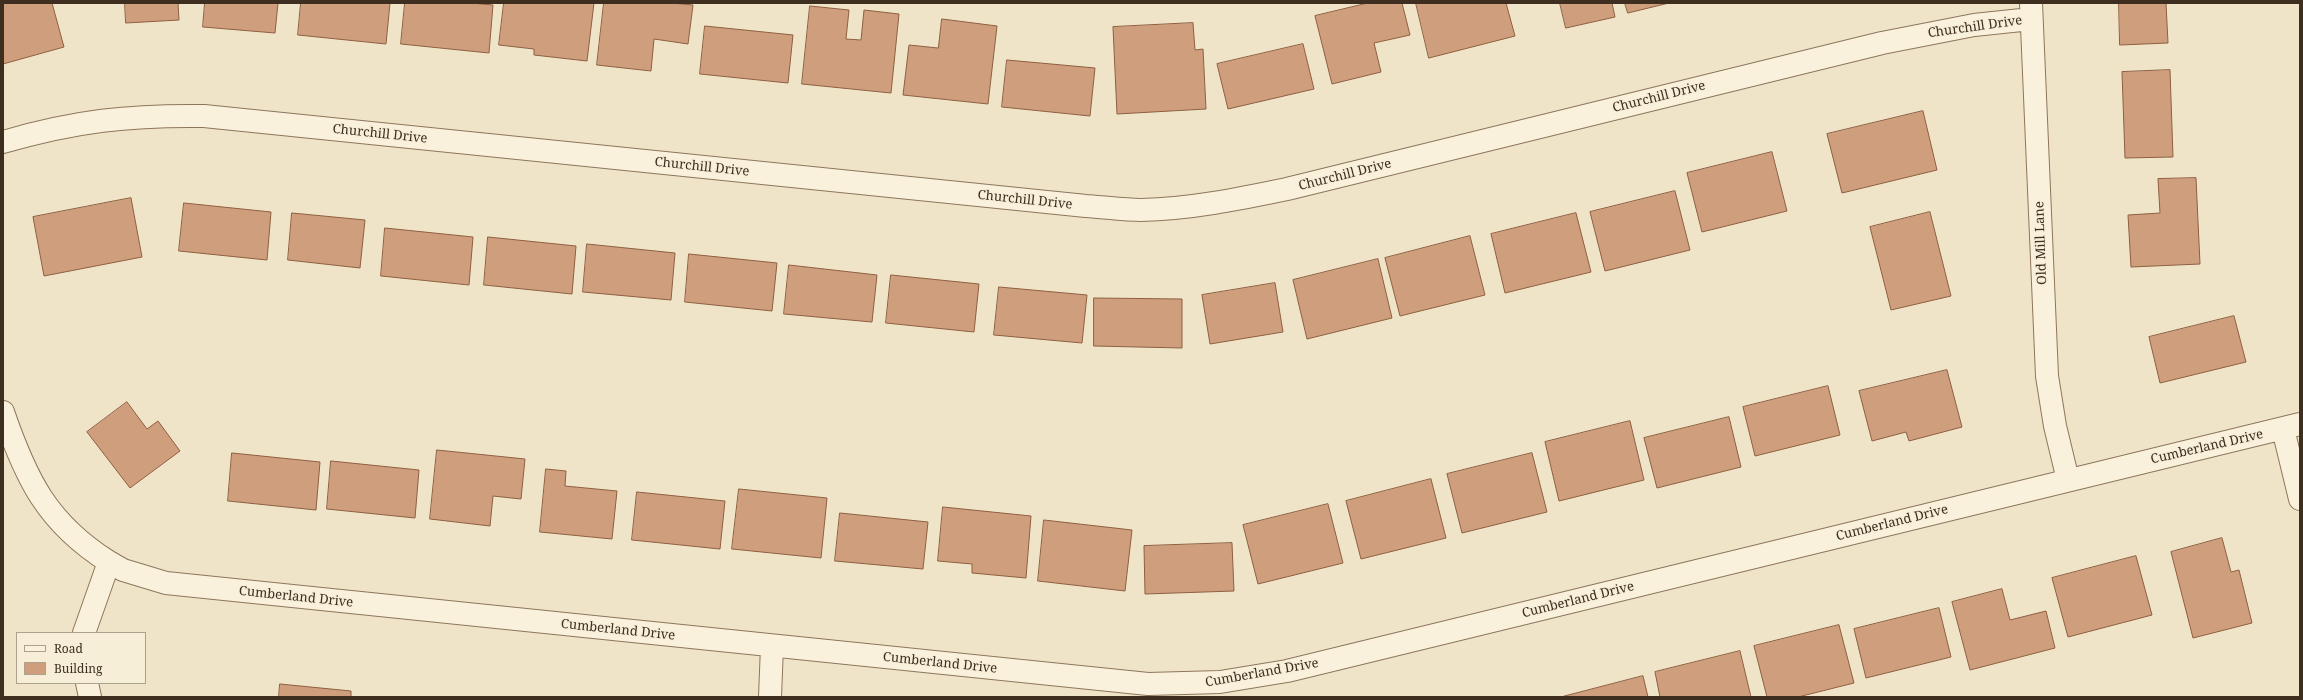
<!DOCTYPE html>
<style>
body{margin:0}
#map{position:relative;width:2303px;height:700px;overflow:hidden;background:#f0e4c8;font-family:"Noto Serif",serif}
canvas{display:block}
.frame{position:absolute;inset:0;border:4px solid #3d2e20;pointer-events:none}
.legend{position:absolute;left:16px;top:632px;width:130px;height:52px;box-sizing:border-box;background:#f7eed8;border:1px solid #ada18e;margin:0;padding:5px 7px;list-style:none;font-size:12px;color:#3d2e20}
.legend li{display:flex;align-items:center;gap:8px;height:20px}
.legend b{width:20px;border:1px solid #ada18e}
</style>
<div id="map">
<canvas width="2303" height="700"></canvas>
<div class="frame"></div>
<ul class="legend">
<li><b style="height:5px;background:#faf1dc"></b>Road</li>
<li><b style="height:11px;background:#cf9f7d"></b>Building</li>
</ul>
</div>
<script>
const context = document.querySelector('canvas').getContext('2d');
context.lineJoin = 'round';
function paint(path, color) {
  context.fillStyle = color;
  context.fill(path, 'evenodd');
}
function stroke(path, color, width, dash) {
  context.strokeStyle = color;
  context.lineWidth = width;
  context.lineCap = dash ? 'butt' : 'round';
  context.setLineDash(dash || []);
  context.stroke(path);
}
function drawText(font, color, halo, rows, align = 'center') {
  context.font = font + ' "Noto Serif",serif';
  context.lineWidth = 3;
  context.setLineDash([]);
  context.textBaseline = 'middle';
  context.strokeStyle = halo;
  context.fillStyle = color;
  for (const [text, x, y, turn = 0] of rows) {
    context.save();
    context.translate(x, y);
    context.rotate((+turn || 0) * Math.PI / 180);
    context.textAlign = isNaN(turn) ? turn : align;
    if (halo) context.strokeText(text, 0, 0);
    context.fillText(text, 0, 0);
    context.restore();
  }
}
const building = new Path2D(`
 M 3,3 L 52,3 L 64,47 L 3,64 Z
 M 125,3 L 178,3 L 179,20 L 126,23 Z
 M 205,3 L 278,3 L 275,33 L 203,27 Z
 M 301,3 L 390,3 L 386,44 L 298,35 Z
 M 405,3 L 471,3 L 493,5 L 489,53 L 401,44 Z
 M 504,3 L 594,3 L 587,61 L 534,55 L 534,49 L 499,45 Z
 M 604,3 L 672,3 L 693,5 L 688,44 L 654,39 L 651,71 L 597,65 Z
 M 1368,3 L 1402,3 L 1410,35 L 1374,43 L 1381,72 L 1332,84 L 1315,16 Z
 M 1416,3 L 1506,3 L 1515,36 L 1429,58 Z
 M 1560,3 L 1612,3 L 1615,17 L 1566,28 Z
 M 1625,3 L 1669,3 L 1628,13 Z
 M 2119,3 L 2166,3 L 2168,43 L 2120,45 Z
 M 810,6 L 849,10 L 846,39 L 861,40 L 864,10 L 899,14 L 891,93 L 802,84 Z
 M 942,19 L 997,26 L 988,104 L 903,95 L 909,45 L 938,48 Z
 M 1193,23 L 1195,50 L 1203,49 L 1206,109 L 1117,114 L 1113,27 Z
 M 705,26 L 793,35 L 788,83 L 700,74 Z
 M 1303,44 L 1314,89 L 1228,109 L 1217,64 Z
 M 1007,60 L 1095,68 L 1090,116 L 1002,107 Z
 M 2170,70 L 2173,157 L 2125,158 L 2122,72 Z
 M 1923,111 L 1937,170 L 1842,193 L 1827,134 Z
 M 1772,152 L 1787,211 L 1702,232 L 1687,173 Z
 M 2196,178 L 2200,264 L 2131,267 L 2128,215 L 2160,213 L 2158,179 Z
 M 1675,191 L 1690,250 L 1605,271 L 1590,212 Z
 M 131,198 L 142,257 L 44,276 L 33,217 Z
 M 184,203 L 271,212 L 267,260 L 179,251 Z
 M 1930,212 L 1951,296 L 1891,310 L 1870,227 Z
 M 292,213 L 365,220 L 360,268 L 288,260 Z
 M 1576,213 L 1591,272 L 1505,293 L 1491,234 Z
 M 385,228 L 473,237 L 469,285 L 381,276 Z
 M 1470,236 L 1485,295 L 1400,316 L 1385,258 Z
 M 488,237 L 576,246 L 572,294 L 484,285 Z
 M 587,244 L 675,253 L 671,300 L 583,292 Z
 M 689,254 L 777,263 L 772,311 L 685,302 Z
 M 1378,259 L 1392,318 L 1307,339 L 1293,280 Z
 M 789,265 L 877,275 L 872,322 L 784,314 Z
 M 891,275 L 979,284 L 974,332 L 886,323 Z
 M 1275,283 L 1283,332 L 1210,344 L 1202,295 Z
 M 999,287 L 1087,295 L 1082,343 L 994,335 Z
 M 1094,298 L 1182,299 L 1182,348 L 1094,346 Z
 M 2234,316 L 2246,362 L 2160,383 L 2149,337 Z
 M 1947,370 L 1962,427 L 1909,441 L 1906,432 L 1872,441 L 1859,391 Z
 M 1828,386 L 1840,435 L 1755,456 L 1743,407 Z
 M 127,402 L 147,429 L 158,421 L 180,451 L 130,488 L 87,432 Z
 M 1729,417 L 1741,467 L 1657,488 L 1644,438 Z
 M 1630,421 L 1644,480 L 1559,501 L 1545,442 Z
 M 437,450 L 525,459 L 521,499 L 493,496 L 490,526 L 430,519 Z
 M 232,453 L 320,462 L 316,510 L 228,501 Z
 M 1532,453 L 1547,512 L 1462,533 L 1447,474 Z
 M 331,461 L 419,470 L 415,518 L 327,509 Z
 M 546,469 L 566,471 L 565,486 L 617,491 L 612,539 L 540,532 Z
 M 1431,479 L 1446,538 L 1361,559 L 1346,501 Z
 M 739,489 L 827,498 L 821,558 L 732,549 Z
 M 637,492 L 725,501 L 720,549 L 632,540 Z
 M 1328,504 L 1343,563 L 1258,584 L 1243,525 Z
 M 943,507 L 1031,516 L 1026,578 L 972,573 L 972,564 L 938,561 Z
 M 840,513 L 928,522 L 923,569 L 835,561 Z
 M 1044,520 L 1132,530 L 1125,591 L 1038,581 Z
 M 2222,538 L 2231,572 L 2239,570 L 2252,623 L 2193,638 L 2171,552 Z
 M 1232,543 L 1234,591 L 1145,594 L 1144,546 Z
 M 2136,556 L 2152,615 L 2068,637 L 2052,578 Z
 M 2002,589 L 2010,620 L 2046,611 L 2055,648 L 1970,670 L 1952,602 Z
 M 1939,608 L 1951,657 L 1866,678 L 1854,629 Z
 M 1839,625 L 1854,683 L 1798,697 L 1767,697 L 1754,646 Z
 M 1740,651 L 1751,697 L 1660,697 L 1655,672 Z
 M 1643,676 L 1648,697 L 1561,697 Z
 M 280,684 L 351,691 L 351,697 L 279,697 Z`);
const minor = new Path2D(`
 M 2031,3 L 2047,376 L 2055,426 L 2068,480
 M 3,142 C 75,121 129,115 204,116 L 1086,206 C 1104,207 1123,210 1141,210 C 1190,209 1239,199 1287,189 L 1882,43 L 1974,25 L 2031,19
 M 3,412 C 26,479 47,523 109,562 L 84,633
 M 2283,429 L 2300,499
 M 109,562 L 123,570 L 166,583 L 1148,684 L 1220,682 L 1287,671 L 2300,424
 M 87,683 L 90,697
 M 770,697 L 772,646`);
const streetNames = [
 ["Churchill Drive",1975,27,-8],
 ["Churchill Drive",1659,97,-14],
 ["Churchill Drive",380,134,6],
 ["Churchill Drive",702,167,6],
 ["Churchill Drive",1345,175,-14],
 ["Churchill Drive",1025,200,6],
 ["Old Mill Lane",2041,243,-92],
 ["Cumberland Drive",2207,447,-13],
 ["Cumberland Drive",1892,523,-14],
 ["Cumberland Drive",296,597,6],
 ["Cumberland Drive",1578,600,-14],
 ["Cumberland Drive",618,630,6],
 ["Cumberland Drive",940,663,6],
 ["Cumberland Drive",1262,673,-10]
];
paint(building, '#cf9f7d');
stroke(building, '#8d5f41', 1);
stroke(minor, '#8d765c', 24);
stroke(minor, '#faf1dc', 22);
drawText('13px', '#3d2e20', '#f7eed8', streetNames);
</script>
